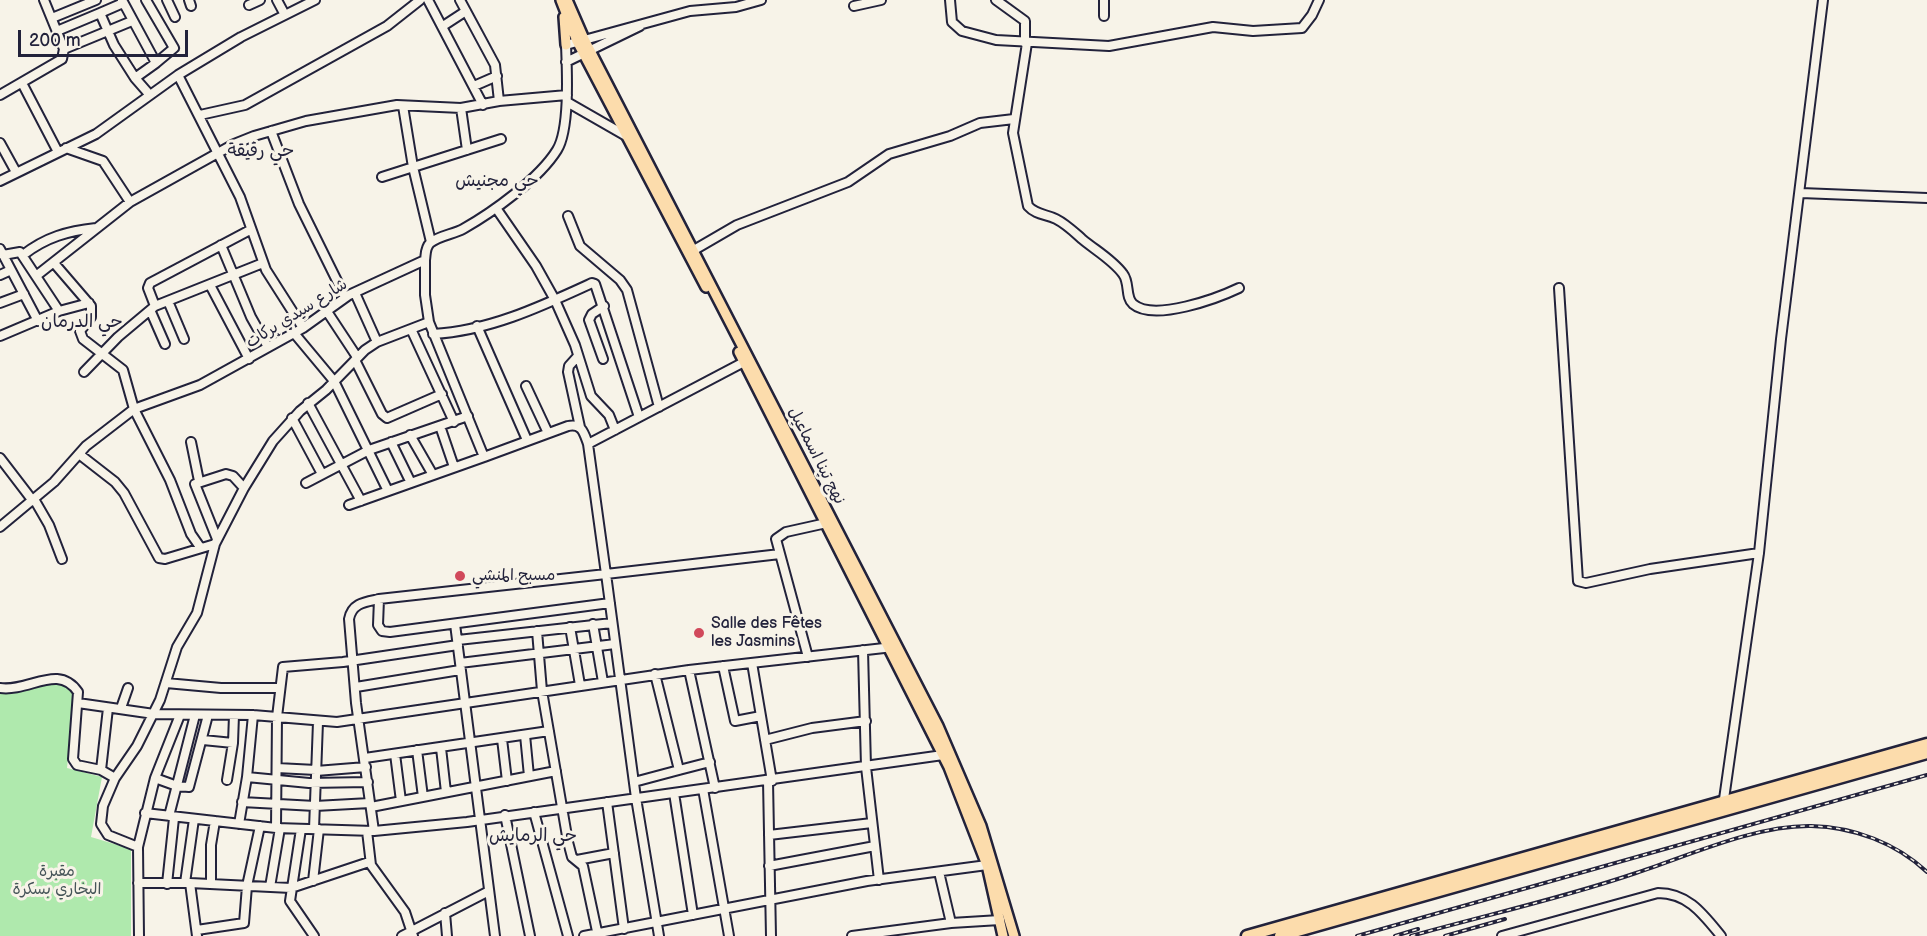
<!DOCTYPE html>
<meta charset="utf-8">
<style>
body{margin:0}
#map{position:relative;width:1927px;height:936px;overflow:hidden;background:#f7f3e8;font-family:"Balsamiq Sans",sans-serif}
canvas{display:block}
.scale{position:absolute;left:18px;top:30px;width:170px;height:27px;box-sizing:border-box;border:3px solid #22223b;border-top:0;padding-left:8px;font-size:18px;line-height:21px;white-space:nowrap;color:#22223b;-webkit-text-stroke:4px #f7f3e8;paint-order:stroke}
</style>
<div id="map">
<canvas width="1927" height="936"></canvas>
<div class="scale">200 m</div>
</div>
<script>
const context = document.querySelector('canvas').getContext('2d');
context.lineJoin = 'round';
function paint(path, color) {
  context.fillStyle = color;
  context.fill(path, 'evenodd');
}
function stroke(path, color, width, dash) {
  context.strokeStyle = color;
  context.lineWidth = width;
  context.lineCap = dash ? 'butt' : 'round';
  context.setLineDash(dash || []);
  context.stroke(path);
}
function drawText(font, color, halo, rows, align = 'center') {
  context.font = font + ' "Balsamiq Sans","Playpen Sans Arabic",sans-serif';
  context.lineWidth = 6;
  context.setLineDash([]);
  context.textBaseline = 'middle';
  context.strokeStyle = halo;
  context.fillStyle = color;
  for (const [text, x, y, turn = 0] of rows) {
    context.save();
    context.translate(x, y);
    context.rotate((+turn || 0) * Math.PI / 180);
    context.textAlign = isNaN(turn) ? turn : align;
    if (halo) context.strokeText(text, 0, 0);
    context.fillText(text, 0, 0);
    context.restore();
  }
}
const green = new Path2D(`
 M 55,680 L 75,691 L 67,768 L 102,777 L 91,837 L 131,849 L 131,936 L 0,936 L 0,692 L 12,694 Z`);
const minor = new Path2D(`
 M 122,0 L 156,63 L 135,78 L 149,94
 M 146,0 L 174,48 L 156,63
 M 167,0 L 175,17
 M 189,0 L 191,6
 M 277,0 L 285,15
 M 428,0 L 483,105
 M 460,0 L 495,65 L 499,101
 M 950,0 L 952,22 L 962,31 L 996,40 L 1109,46 L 1213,27 L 1253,31 L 1302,28 L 1312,15 L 1319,0
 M 996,0 L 1025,21 L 1025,43
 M 123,3 L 100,13 L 114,45 L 135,78
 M 249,5 L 260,0
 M 854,6 L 881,0
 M 1104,16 L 1104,0
 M 52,18 L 96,0
 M 443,26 L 466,11
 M 57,31 L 100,13
 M 1027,43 L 1013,133 L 1028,206 C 1036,215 1046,214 1056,219 C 1066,224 1073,231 1082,239 C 1095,250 1113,260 1123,274 C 1130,283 1125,297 1133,304 C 1154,322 1218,298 1239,288
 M 64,49 L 132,21
 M 566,62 L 640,26
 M 178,75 L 240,197 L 266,270 L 303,328
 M 22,83 L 58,152
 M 474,86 L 497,76
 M 0,95 L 62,59 L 64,49 L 44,0
 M 567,102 L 628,137
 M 403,106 L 413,167 L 431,242
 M 461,108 L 467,150
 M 200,115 L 245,105 L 387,26 L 420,0
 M 271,131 L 299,204 L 345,297
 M 0,143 L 16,172
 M 66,148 L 103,161 L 130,202
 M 382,177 L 501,139
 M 0,181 L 96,134 L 178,75 L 241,37 L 315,0
 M 1801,193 L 1927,198
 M 496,208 L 536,266 L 555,300 L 575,345 L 591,396 L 609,415 L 615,430
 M 568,216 L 580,246 L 620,280 L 627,290 L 659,407
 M 221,245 L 251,317 L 268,347
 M 0,249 L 38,321
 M 694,250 L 737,225 L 848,182 L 889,154 L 950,136 L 980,123 L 1014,119
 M 3,255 L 20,252 L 59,311
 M 23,255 C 46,237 68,231 96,228
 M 54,263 L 91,306 L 91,317 L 80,331 L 83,339 L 123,370 L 134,409 L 170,480 L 191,534 L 200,547
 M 0,275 L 11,270
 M 36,276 L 130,202 L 234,144 L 254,136 L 306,121 L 397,105 L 461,108 L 499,101 L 567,95
 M 210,285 L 249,359
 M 1559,288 L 1578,581 L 1586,583 L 1650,569 L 1759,553
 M 355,293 L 377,342
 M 168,301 L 184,339
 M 0,303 L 24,294
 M 155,306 L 148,288 L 150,283 L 250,230
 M 326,310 L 357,357
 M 151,312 L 165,344
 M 429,322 L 484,457 L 568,426 C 582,423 584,433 588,444 L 606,574 L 780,554
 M 477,326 L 527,440
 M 411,329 L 454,422
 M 294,333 L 334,381 L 388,491
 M 433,334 C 489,331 542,306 592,283 L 595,284 L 639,417
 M 0,336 L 59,311 L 89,303
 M 578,356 L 569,366 L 568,372 L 580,427
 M 603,359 L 589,320 L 592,314 L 604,306
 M 355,360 L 382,414 L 387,418 L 442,394
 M 84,372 L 118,337 L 155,306 L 263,263
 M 526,386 L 548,433
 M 308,403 L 361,501
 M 292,418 L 322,474
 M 440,426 L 454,467
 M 410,435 L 433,475
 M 191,442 L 199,481
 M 391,442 L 411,483
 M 588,444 L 744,362
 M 79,454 L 115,482 L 124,493 L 159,558 L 165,559 L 215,544
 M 0,458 L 33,501
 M 306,483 L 369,450 L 468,416
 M 34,499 L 49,525 L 62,559
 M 349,505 L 484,457
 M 0,527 L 54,482 L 86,446 L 134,409 L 200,385 L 303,328 L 349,295 L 425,260 C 426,254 425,248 430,243 C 438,236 454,234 463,229 C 493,212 539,179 557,150 C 570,129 567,70 566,45 L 690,11 L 736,7 L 761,0
 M 217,539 L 195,484 L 226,474 L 233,476 L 244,488
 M 610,603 L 390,632 L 382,631 L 378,625 L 379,599 L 606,574 L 636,798 L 659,936
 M 455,624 L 495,936
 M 593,624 L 603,682
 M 570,627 L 580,685
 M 537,631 L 542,691 L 568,842 L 572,857 L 583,866 L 598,936
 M 458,640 L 612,623
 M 863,650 L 866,767 L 879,880
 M 808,657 L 776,539 L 786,532 L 831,522
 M 460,663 L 615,644
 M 752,663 L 772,781
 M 723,666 L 735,721 L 761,716
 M 689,670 L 715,788
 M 655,674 L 679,770 L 710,762
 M 166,683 L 221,688 L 280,688
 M 356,687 L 460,670
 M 0,688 C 30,692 58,663 78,692 L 73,759 L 77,765 L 101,770 L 115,778 L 103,806 L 101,824 L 108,835 L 138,847
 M 78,703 L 154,714 L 253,715 L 337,722 L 689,670 L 893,647
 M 121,708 L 128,688
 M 525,735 L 529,776
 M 502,739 L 507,781
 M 203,740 L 233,743 L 234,715
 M 765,740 L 812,728 L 866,721
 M 441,748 L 446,792
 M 417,750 L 423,797
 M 395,754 L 401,801
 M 365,758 L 549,731
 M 277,768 L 316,770
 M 101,770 L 108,708
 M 316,771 L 366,767
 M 247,777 L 309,783 L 368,782
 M 115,778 L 137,746 L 160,700 L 177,647 L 197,613 L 215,544 L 244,488 L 273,441 L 300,411 L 326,390 L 365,350 L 377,342 L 429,322 L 425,295 L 425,260
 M 155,778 L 177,786 L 189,787 L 208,715
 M 227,780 L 233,743
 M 768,781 L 771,936
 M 634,782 L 679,770
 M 703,789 L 729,936
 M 674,793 L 693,915
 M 1724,799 L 1759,553 L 1781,339 L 1823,0
 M 242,802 L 315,806 L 370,803
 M 607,802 L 624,929
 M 371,807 L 556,771
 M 534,812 L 568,936
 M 145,813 L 276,828 L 374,831 L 356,703 L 349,619 C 352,603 365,602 379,599
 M 505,815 L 530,936
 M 169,816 L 195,715
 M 239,824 L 247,777 L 253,715
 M 276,828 L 277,717 L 283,667 L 343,662 L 458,645
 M 301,829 L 290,901 L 314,936
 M 314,829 L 318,722
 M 367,831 L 371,865 L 405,912 L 413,936
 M 374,831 L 467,822 L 943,755
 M 769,835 L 872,823
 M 577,860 L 614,853
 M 769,866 L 875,846
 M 313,881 L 319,829
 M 138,883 L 190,883 L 197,936
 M 185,883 L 194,819
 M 190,883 L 291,888 L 369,862
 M 167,884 L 174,818
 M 211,884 L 211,845 L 215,821
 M 270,887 L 280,828
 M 445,913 L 447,936
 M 951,923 L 1000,920
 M 197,930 L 244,923 L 247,886 L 260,826
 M 139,936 L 138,847 L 155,778 L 180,715
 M 402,936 L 489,891
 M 584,936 L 867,881 L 987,865
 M 852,936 L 951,923 L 939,872
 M 1502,936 L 1658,893 C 1688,893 1703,914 1721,936`);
const major = new Path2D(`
 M 561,0 L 577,41 L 706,287
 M 567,0 L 584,39 L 938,726 L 981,826 L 1014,936
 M 564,17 L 566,45
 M 739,352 L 949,767 L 987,865 L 1003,936`);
const highway = new Path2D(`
 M 1247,936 L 1927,744
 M 1280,936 L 1927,753`);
const rail = new Path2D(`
 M 1357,936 L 1927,775
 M 1395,936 L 1418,929
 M 1411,936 C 1486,915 1563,898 1636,873 C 1688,856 1755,825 1811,826 C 1854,827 1896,843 1927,872
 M 1445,936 L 1505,919`);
const markers = [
 [460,576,6,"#d1495b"],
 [699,633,6,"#d1495b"]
];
const streetNames = [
 ["شارع سيدي بركات",297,314,-32],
 ["نهج تينا اسماعيل",816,456,63]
];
const poiNames = [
 ["مسبح المنشي",472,576],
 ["Salle des Fêtes",711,624],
 ["les Jasmins",711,642]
];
const parkNames = [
 ["مقبرة",57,872],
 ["البخاري بسكرة",57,890]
];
const neighbourhoodNames = [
 ["حي رقيقة",261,151],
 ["حي مجنيش",497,181],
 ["حي الدرمان",82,322],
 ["حي الرمايش",533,836]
];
paint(green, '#afe9ad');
stroke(minor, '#22223b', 12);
stroke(major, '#22223b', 14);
stroke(highway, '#22223b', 15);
stroke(minor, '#f7f3e8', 8);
stroke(major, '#fcdcac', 9);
stroke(highway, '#fcdcac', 10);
stroke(rail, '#22223b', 4);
stroke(rail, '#f7f3e8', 1.5, [4.5]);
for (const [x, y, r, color] of markers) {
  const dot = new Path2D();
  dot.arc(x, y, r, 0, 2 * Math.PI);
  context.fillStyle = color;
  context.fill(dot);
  stroke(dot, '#f7f3e8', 2);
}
drawText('16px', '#22223b', '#f7f3e8', streetNames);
drawText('16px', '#22223b', '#f7f3e8', poiNames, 'left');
drawText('16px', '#455458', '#f7f3e8', parkNames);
drawText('18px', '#22223b', '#f7f3e8', neighbourhoodNames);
</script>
